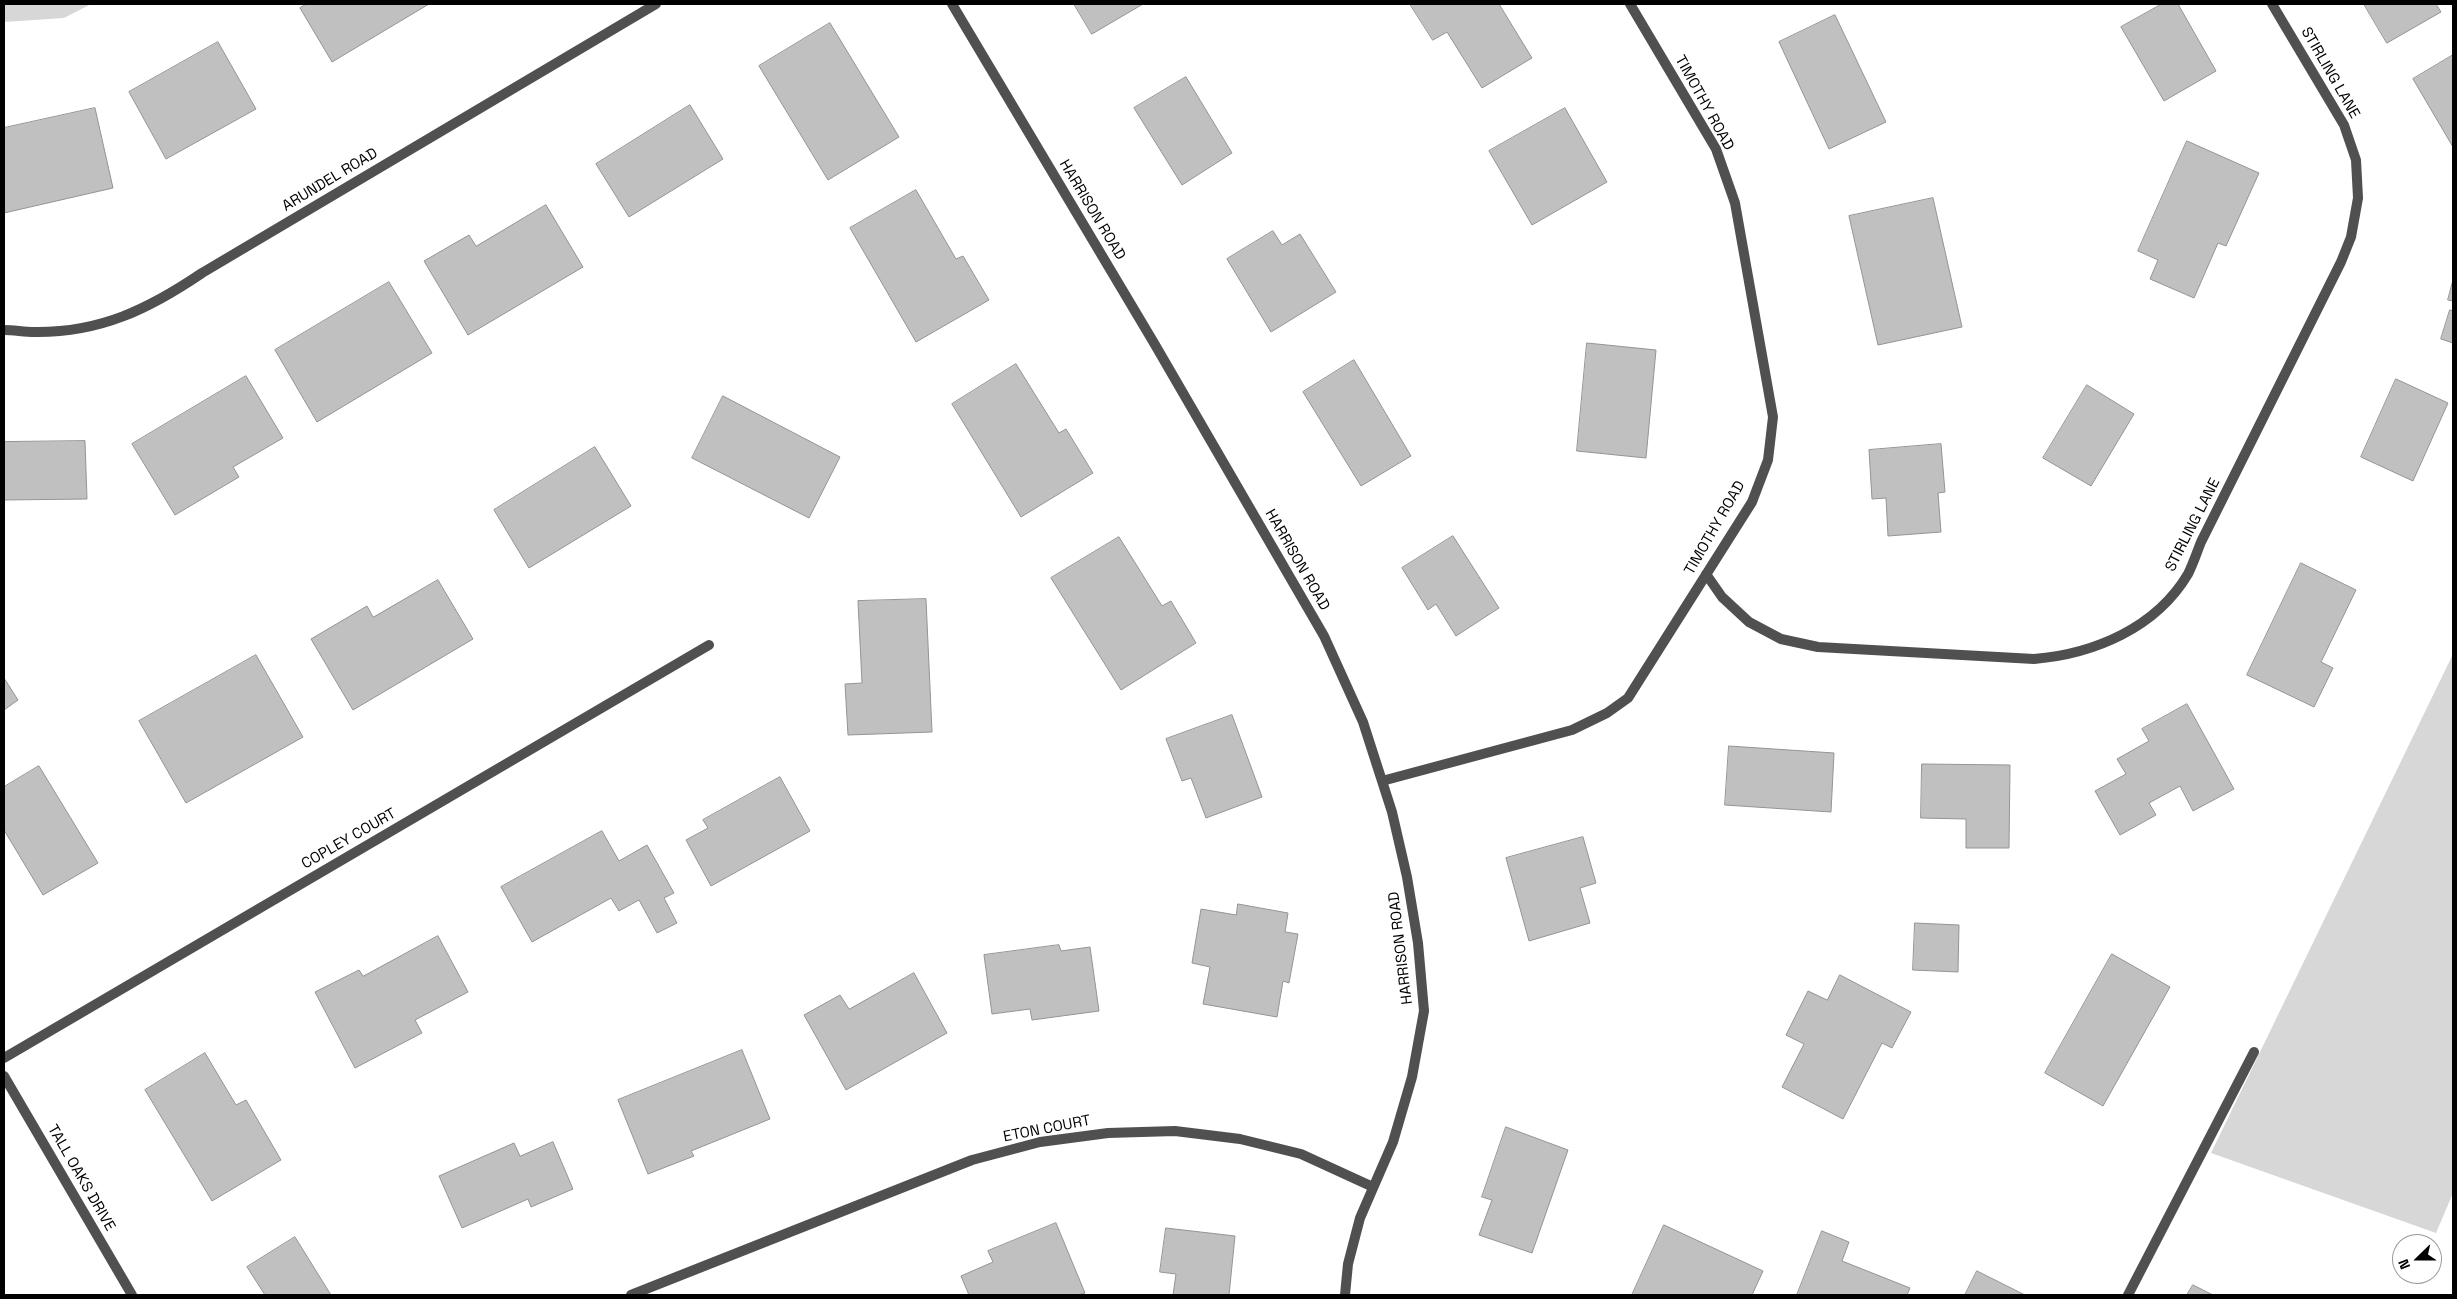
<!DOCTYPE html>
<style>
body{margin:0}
#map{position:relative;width:2457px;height:1299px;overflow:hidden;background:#fff;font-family:"Space Grotesk",sans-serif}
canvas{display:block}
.frame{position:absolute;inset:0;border:5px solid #000;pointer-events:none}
.north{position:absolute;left:2392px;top:1234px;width:50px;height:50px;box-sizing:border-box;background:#fff;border:1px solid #999;border-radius:50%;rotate:248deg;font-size:14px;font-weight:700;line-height:20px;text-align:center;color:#000}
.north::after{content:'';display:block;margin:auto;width:18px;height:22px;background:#000;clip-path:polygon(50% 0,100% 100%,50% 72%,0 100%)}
</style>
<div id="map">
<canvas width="2457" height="1299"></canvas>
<div class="frame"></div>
<div class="north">N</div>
</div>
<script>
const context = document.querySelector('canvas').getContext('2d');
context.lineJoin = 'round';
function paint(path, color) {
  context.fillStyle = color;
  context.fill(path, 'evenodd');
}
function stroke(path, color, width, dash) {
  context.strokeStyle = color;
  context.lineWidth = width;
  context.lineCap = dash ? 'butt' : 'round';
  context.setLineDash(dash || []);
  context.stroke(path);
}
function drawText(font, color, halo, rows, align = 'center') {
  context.font = font + ' "Space Grotesk",sans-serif';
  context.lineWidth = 4;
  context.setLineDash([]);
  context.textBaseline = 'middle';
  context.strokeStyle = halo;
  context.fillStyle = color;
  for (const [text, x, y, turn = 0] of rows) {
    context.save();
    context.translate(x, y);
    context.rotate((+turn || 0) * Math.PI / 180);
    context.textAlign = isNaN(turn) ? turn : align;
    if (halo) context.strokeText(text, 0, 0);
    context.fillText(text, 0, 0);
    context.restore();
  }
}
const green = new Path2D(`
 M 4,4 L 91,4 L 64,18 L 4,22 Z
 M 2453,654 L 2453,1193 L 2436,1233 L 2211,1153 Z`);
const building = new Path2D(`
 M 307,4 L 429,4 L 332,62 L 300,8 Z
 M 1074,4 L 1143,4 L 1092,34 Z
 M 1410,4 L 1499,4 L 1532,58 L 1482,88 L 1447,32 L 1433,40 Z
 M 2162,4 L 2178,4 L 2216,71 L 2164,101 L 2121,27 Z
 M 2364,4 L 2436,4 L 2441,12 L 2387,43 Z
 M 1835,15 L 1886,122 L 1829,149 L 1779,42 Z
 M 830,23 L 899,137 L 828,180 L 759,66 Z
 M 218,42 L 256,109 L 166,159 L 129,92 Z
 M 2453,55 L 2453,147 L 2413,79 Z
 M 1186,77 L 1232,153 L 1182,185 L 1134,108 Z
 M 690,105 L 723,159 L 629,217 L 596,164 Z
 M 95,108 L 113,188 L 4,213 L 4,128 Z
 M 1565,108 L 1607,182 L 1532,225 L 1489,151 Z
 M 2187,141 L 2259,173 L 2226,246 L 2218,243 L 2194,298 L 2150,279 L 2158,260 L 2138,251 Z
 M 916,190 L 956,259 L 963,256 L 989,300 L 916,342 L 850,228 Z
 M 1933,198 L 1962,327 L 1878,345 L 1849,216 Z
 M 546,205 L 583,267 L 468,335 L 424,261 L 469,235 L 476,246 Z
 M 1273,231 L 1282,245 L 1300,234 L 1336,292 L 1271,332 L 1227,259 Z
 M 2453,280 L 2453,301 L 2448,300 Z
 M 389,282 L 432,353 L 317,422 L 275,350 Z
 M 2450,310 L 2453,311 L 2453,343 L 2441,339 Z
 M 1587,343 L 1656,350 L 1646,458 L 1577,451 Z
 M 1354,360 L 1411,456 L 1361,486 L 1303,392 Z
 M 1016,364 L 1059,433 L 1066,429 L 1093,473 L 1021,517 L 952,404 Z
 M 246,376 L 283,438 L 233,467 L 239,477 L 175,515 L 132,444 Z
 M 2396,379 L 2448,403 L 2413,481 L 2361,457 Z
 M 2087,385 L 2134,414 L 2091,486 L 2043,458 Z
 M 723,396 L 840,457 L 809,518 L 692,458 Z
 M 85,441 L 87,499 L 4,500 L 4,442 Z
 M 1941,444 L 1945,492 L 1938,493 L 1941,532 L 1888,536 L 1886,498 L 1872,499 L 1869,450 Z
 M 595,447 L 631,506 L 529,568 L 494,510 Z
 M 1453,536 L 1499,608 L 1456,636 L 1436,604 L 1428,610 L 1402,568 Z
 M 1119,537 L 1162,606 L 1171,601 L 1196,643 L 1121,690 L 1051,578 Z
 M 2301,563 L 2356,590 L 2321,662 L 2333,668 L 2314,707 L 2247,675 Z
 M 438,580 L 473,639 L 353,710 L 311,639 L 367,606 L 373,617 Z
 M 926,599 L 932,732 L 848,735 L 845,684 L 862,683 L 858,601 Z
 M 256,655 L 303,737 L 186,803 L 139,721 Z
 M 4,678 L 18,700 L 4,710 Z
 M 2187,704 L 2234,789 L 2193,811 L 2180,786 L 2149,803 L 2156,815 L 2120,835 L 2095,791 L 2126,774 L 2117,759 L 2149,741 L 2142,729 Z
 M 1232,715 L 1262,797 L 1206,818 L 1191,778 L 1182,781 L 1166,739 Z
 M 1729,746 L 1834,753 L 1831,812 L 1725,805 Z
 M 1922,764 L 2010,765 L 2009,848 L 1966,848 L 1966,819 L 1921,818 Z
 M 39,766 L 98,863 L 43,895 L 4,830 L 4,787 Z
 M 780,777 L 810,831 L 711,886 L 686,840 L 708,828 L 703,820 Z
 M 602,831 L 619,861 L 647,845 L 674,893 L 664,898 L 677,923 L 657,933 L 639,900 L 619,911 L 611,898 L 532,942 L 501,887 Z
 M 1583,837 L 1596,883 L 1580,888 L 1590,923 L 1529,941 L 1506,858 Z
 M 1238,904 L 1288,913 L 1285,932 L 1298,934 L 1289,983 L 1283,981 L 1277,1017 L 1203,1004 L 1210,967 L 1192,963 L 1201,909 L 1236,915 Z
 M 1915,923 L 1959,925 L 1958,972 L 1913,970 Z
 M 438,936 L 468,992 L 415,1020 L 422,1033 L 355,1068 L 315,992 L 359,970 L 363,976 Z
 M 1059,945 L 1061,951 L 1090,947 L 1099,1011 L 1032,1020 L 1030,1009 L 992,1014 L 984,955 Z
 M 2112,954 L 2170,987 L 2103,1106 L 2045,1073 Z
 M 914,973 L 947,1033 L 846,1090 L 804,1015 L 840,995 L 849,1009 Z
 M 1840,975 L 1911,1012 L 1892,1048 L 1882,1043 L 1843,1119 L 1782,1087 L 1804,1044 L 1786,1035 L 1808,991 L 1827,1000 Z
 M 742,1050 L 770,1119 L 691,1151 L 694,1156 L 648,1174 L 618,1100 Z
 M 205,1053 L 236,1105 L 246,1100 L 281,1160 L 212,1201 L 145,1090 Z
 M 1506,1127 L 1568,1150 L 1532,1253 L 1479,1235 L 1492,1200 L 1482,1197 Z
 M 553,1142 L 573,1189 L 531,1207 L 528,1199 L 462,1228 L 439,1176 L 514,1143 L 520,1156 Z
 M 1056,1223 L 1085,1293 L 1079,1295 L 969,1295 L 961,1276 L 993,1262 L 988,1251 Z
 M 1664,1225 L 1763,1271 L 1752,1295 L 1632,1295 Z
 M 1166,1228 L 1235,1236 L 1229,1295 L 1173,1295 L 1176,1274 L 1160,1272 Z
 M 1822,1231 L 1849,1242 L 1842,1261 L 1910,1288 L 1907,1295 L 1797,1295 Z
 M 295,1237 L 331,1295 L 265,1295 L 247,1267 Z
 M 1977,1271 L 2025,1295 L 1965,1295 Z
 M 2193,1285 L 2213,1295 L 2187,1295 Z`);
const lane = new Path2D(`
 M 2128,1295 L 2254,1052`);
const street = new Path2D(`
 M 952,4 L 1154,343 L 1324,636 L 1363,722 L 1392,812 L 1407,877 L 1418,943 L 1424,1011 L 1412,1077 L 1393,1142 L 1360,1218 L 1348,1264 L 1345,1295
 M 4,330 C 14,330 24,332 34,332 C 100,333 149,309 202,273 L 656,4
 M 1706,574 L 1722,597 L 1749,622 L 1781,639 L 1818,647 L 2034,659 C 2094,654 2156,628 2188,574 C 2193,564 2197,552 2201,542 L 2341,262 L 2351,237 L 2358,198 L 2356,160 L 2344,125 L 2272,4
 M 1382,781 L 1572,730 L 1607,713 L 1628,698 L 1752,502 L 1768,460 L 1773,417 L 1735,203 L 1716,149 L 1630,4
 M 4,1058 L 709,645
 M 4,1076 L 132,1295
 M 631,1295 L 972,1160 L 1040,1142 L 1108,1133 L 1175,1131 L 1240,1139 L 1301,1154 L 1373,1187`);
const streetNames = [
 ["STIRLING LANE",2330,73,60],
 ["TIMOTHY ROAD",1704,103,61],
 ["ARUNDEL ROAD",330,180,-31],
 ["HARRISON ROAD",1092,210,59],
 ["STIRLING LANE",2193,525,-63],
 ["TIMOTHY ROAD",1715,528,-60],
 ["HARRISON ROAD",1297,560,60],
 ["COPLEY COURT",349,839,-30],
 ["HARRISON ROAD",1401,948,-97],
 ["ETON COURT",1047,1129,-11],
 ["TALL OAKS DRIVE",81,1178,60]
];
paint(green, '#d7d7d7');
paint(building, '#c0c0c0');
stroke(building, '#949494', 1);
stroke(lane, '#505050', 10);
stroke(street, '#505050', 10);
drawText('15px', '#000', '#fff', streetNames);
</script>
